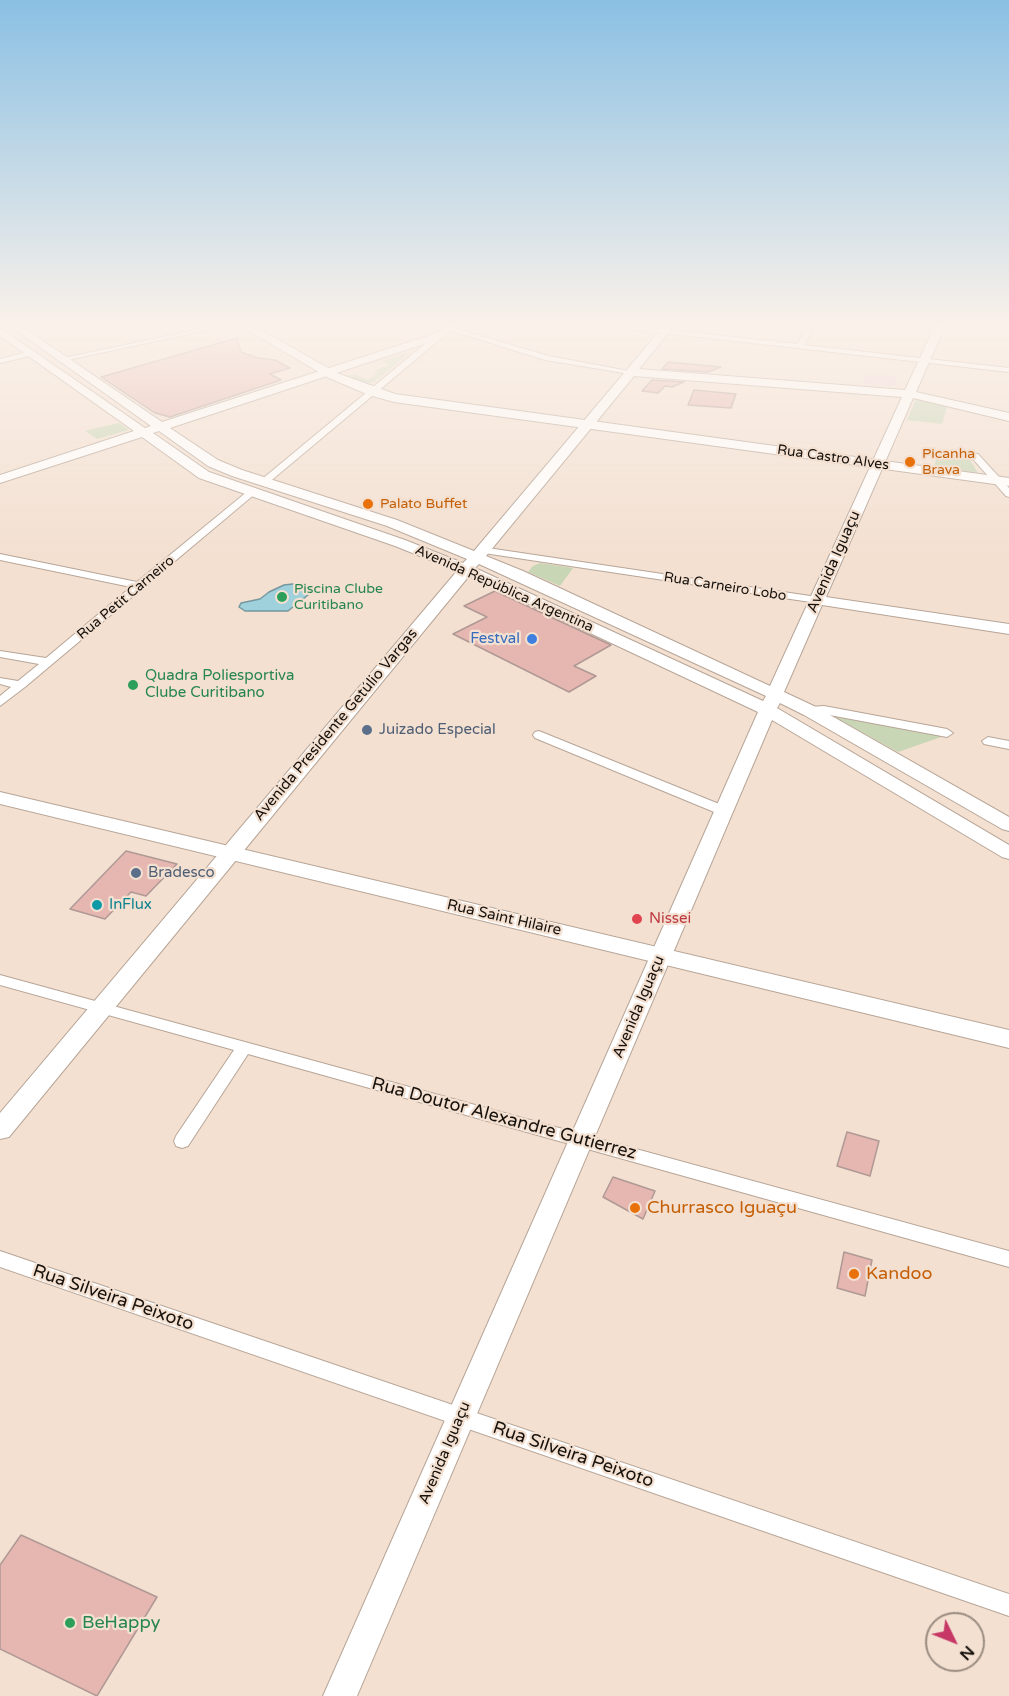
<!DOCTYPE html>
<meta charset="utf-8">
<style>
body{margin:0}
#map{position:relative;width:1009px;height:1696px;overflow:hidden;background:#f3e0d1;font-family:"Varela Round",sans-serif}
canvas{display:block}
.north{position:absolute;left:925px;top:1612px;width:60px;height:60px;box-sizing:border-box;background:#f3e0d1;border:2px solid #9b8d82;border-radius:50%;rotate:133deg;font-size:16px;font-weight:700;line-height:24px;text-align:center;color:#17110c}
.north::after{content:'';display:block;margin:auto;width:21px;height:27px;background:#c63865;clip-path:polygon(50% 0,100% 100%,50% 72%,0 100%)}
</style>
<div id="map">
<canvas width="1009" height="1696"></canvas>
<div class="north">N</div>
</div>
<script>
const context = document.querySelector('canvas').getContext('2d');
context.lineJoin = 'round';
function paint(path, color) {
  context.fillStyle = color;
  context.fill(path, 'evenodd');
}
function stroke(path, color, width, dash) {
  context.strokeStyle = color;
  context.lineWidth = width;
  context.lineCap = dash ? 'butt' : 'round';
  context.setLineDash(dash || []);
  context.stroke(path);
}
function drawText(font, color, halo, rows, align = 'center') {
  context.font = font + ' "Varela Round",sans-serif';
  context.lineWidth = 4.5;
  context.setLineDash([]);
  context.textBaseline = 'middle';
  context.strokeStyle = halo;
  context.fillStyle = color;
  for (const [text, x, y, turn = 0] of rows) {
    context.save();
    context.translate(x, y);
    context.rotate((+turn || 0) * Math.PI / 180);
    context.textAlign = isNaN(turn) ? turn : align;
    if (halo) context.strokeText(text, 0, 0);
    context.fillText(text, 0, 0);
    context.restore();
  }
}
const medical = new Path2D(`
 M 867,374 L 897,377 L 895,383 L 897,386 L 862,384 Z`);
const green = new Path2D(`
 M 411,352 L 373,383 L 365,383 L 347,375 L 354,374 L 368,380 L 378,372 L 375,370 L 389,365 L 381,361 Z
 M 916,399 L 947,406 L 942,424 L 907,420 Z
 M 119,423 L 129,430 L 97,439 L 85,431 Z
 M 938,452 L 967,455 L 978,473 L 934,466 Z
 M 540,563 L 573,568 L 560,586 L 528,572 L 533,566 Z
 M 831,715 L 944,736 L 898,752 Z`);
const water = new Path2D(`
 M 301,583 L 311,586 L 313,591 L 288,611 L 245,611 L 239,607 L 241,603 L 260,599 L 269,592 L 284,585 Z`);
const building = new Path2D(`
 M 237,338 L 241,352 L 258,358 L 275,360 L 290,368 L 270,374 L 281,380 L 170,417 L 155,413 L 101,377 Z
 M 668,362 L 721,367 L 708,372 L 662,369 Z
 M 652,380 L 684,382 L 672,387 L 665,386 L 658,393 L 642,391 Z
 M 694,390 L 736,394 L 731,408 L 688,405 Z
 M 495,591 L 611,645 L 574,666 L 596,676 L 569,692 L 453,634 L 487,617 L 464,606 Z
 M 126,851 L 177,864 L 146,896 L 131,892 L 105,919 L 70,909 Z
 M 847,1132 L 879,1141 L 870,1176 L 837,1166 Z
 M 613,1177 L 655,1191 L 643,1219 L 603,1197 Z
 M 844,1252 L 872,1260 L 865,1296 L 837,1288 Z
 M 21,1535 L 157,1597 L 97,1696 L 0,1649 L 0,1565 Z`);
const street = new Path2D(`
 M 238,321 L 250,321 L 63,361 L 59,359 Z
 M 420,321 L 430,321 L 549,356 L 634,372 L 630,374 L 545,360 Z
 M 571,321 L 590,321 L 797,344 L 811,321 L 817,321 L 804,345 L 1009,368 L 1009,372 L 575,323 Z
 M 438,333 L 445,335 L 267,484 L 261,484 L 261,480 Z
 M 31,351 L 34,351 L 34,355 L 0,363 L 0,359 Z
 M 972,454 L 978,454 L 1009,488 L 1009,497 L 1006,496 L 972,458 Z
 M 248,491 L 256,493 L 25,687 L 0,706 L 0,696 L 11,687 L 0,684 L 0,678 L 18,681 L 39,664 L 0,657 L 0,651 L 46,658 L 131,587 L 0,560 L 0,554 L 137,582 Z
 M 481,547 L 817,597 L 822,600 L 817,603 L 477,552 L 476,550 Z
 M 824,706 L 947,729 L 953,733 L 947,737 L 824,714 L 810,715 L 804,711 L 810,707 Z
 M 539,731 L 729,808 L 731,811 L 729,814 L 719,814 L 535,738 L 533,735 L 535,732 Z
 M 988,737 L 1009,741 L 1009,749 L 984,744 L 982,741 Z
 M 0,975 L 1009,1251 L 1009,1267 L 248,1054 L 188,1146 L 182,1148 L 176,1146 L 174,1141 L 176,1136 L 234,1050 L 0,985 Z
 M 0,1251 L 1009,1594 L 1009,1616 L 0,1267 Z`);
const secondary = new Path2D(`
 M 3,321 L 14,321 L 162,422 L 437,333 L 452,321 L 463,321 L 445,337 L 170,428 L 218,460 L 242,470 L 397,520 L 474,551 L 668,321 L 678,321 L 639,369 L 905,390 L 937,321 L 947,321 L 916,392 L 1009,413 L 1009,421 L 913,398 L 826,597 L 1009,624 L 1009,634 L 822,605 L 784,692 L 816,707 L 1009,817 L 1009,831 L 1002,829 L 804,715 L 780,703 L 777,708 L 1009,845 L 1009,859 L 1002,857 L 772,720 L 357,1696 L 323,1696 L 758,712 L 469,576 L 9,1137 L 0,1139 L 0,1113 L 457,571 L 395,546 L 199,478 L 142,437 L 0,483 L 0,475 L 134,431 L 0,336 L 0,328 L 145,428 L 151,426 ZM 634,376 L 902,397 L 770,686 L 523,571 L 486,556 ZM 159,431 L 208,466 L 232,476 L 387,526 L 467,559 L 463,563 L 405,540 L 209,472 L 153,433 ZM 479,564 L 766,696 L 763,701 L 475,568 Z`);
const primary = new Path2D(`
 M 232,321 L 245,321 L 337,373 L 395,394 L 1009,478 L 1009,486 L 394,402 L 369,395 L 329,378 Z
 M 0,792 L 1009,1030 L 1009,1048 L 0,804 Z`);
const markers = [
 [910,462,6,"#e8710a"],
 [368,504,6,"#e8710a"],
 [282,597,6,"#2e9e5b"],
 [532,639,6,"#3f7fe0"],
 [133,685,6,"#2e9e5b"],
 [367,730,6,"#5c6f8a"],
 [136,873,6,"#5c6f8a"],
 [97,905,6,"#0f9aa8"],
 [637,919,6,"#e0444e"],
 [635,1208,6,"#e8710a"],
 [854,1274,6,"#e8710a"],
 [70,1623,6,"#2e9e5b"]
];
const farFoodnames = [
 ["Picanha",922,454],
 ["Brava",922,470],
 ["Palato Buffet",380,504]
];
const farStreetnames = [
 ["Rua Castro Alves",833,458,8],
 ["Rua Carneiro Lobo",725,587,9],
 ["Avenida República Argentina",504,589,24],
 ["Rua Petit Carneiro",126,598,-40]
];
const farLeisurenames = [
 ["Piscina Clube",294,589],
 ["Curitibano",294,605]
];
const streetNames = [
 ["Avenida Iguaçu",834,562,-66],
 ["Avenida Presidente Getúlio Vargas",336,725,-50],
 ["Rua Saint Hilaire",504,918,13],
 ["Avenida Iguaçu",639,1007,-67],
 ["Avenida Iguaçu",445,1453,-67]
];
const shopNames = [
 ["Festval",520,639]
];
const leisureNames = [
 ["Quadra Poliesportiva",145,676],
 ["Clube Curitibano",145,693]
];
const serviceNames = [
 ["Juizado Especial",379,730],
 ["Bradesco",148,873]
];
const cultureNames = [
 ["InFlux",109,905]
];
const healthNames = [
 ["Nissei",649,919]
];
const nearStreetnames = [
 ["Rua Doutor Alexandre Gutierrez",504,1119,15],
 ["Rua Silveira Peixoto",113,1298,19],
 ["Rua Silveira Peixoto",573,1455,19]
];
const nearFoodnames = [
 ["Churrasco Iguaçu",647,1208],
 ["Kandoo",866,1274]
];
const nearLeisurenames = [
 ["BeHappy",82,1623]
];
paint(medical, '#ebd2dc');
paint(green, '#c8d6b6');
paint(water, '#9ed1db');
stroke(water, '#76979d', 1.5);
paint(building, '#e5b7b0');
stroke(building, '#b09995', 1.5);
stroke(street, '#b7a597', 2);
stroke(secondary, '#b7a597', 2);
stroke(primary, '#b7a597', 2);
paint(street, '#fff');
paint(secondary, '#fff');
paint(primary, '#fff');
const sky = context.createLinearGradient(0, 0, 0, 558);
sky.addColorStop(0, '#8ac0e3');
sky.addColorStop(0.58, '#faf1ea');
sky.addColorStop(1, '#faf1ea00');
context.fillStyle = sky;
context.fillRect(0, 0, 1009, 558);
for (const [x, y, r, color] of markers) {
  const dot = new Path2D();
  dot.arc(x, y, r, 0, 2 * Math.PI);
  context.fillStyle = color;
  context.fill(dot);
  stroke(dot, '#f3e0d1', 2);
}
drawText('14px', '#c56008', '#f3e0d1', farFoodnames, 'left');
drawText('14px', '#17110c', '#f3e0d1', farStreetnames);
drawText('14px', '#27864d', '#f3e0d1', farLeisurenames, 'left');
drawText('15px', '#17110c', '#f3e0d1', streetNames);
drawText('15px', '#366cbe', '#f3e0d1', shopNames, 'right');
drawText('15px', '#27864d', '#f3e0d1', leisureNames, 'left');
drawText('15px', '#4e5e75', '#f3e0d1', serviceNames, 'left');
drawText('15px', '#0d838f', '#f3e0d1', cultureNames, 'left');
drawText('15px', '#be3a42', '#f3e0d1', healthNames, 'left');
drawText('18px', '#17110c', '#f3e0d1', nearStreetnames);
drawText('18px', '#c56008', '#f3e0d1', nearFoodnames, 'left');
drawText('18px', '#27864d', '#f3e0d1', nearLeisurenames, 'left');
</script>
